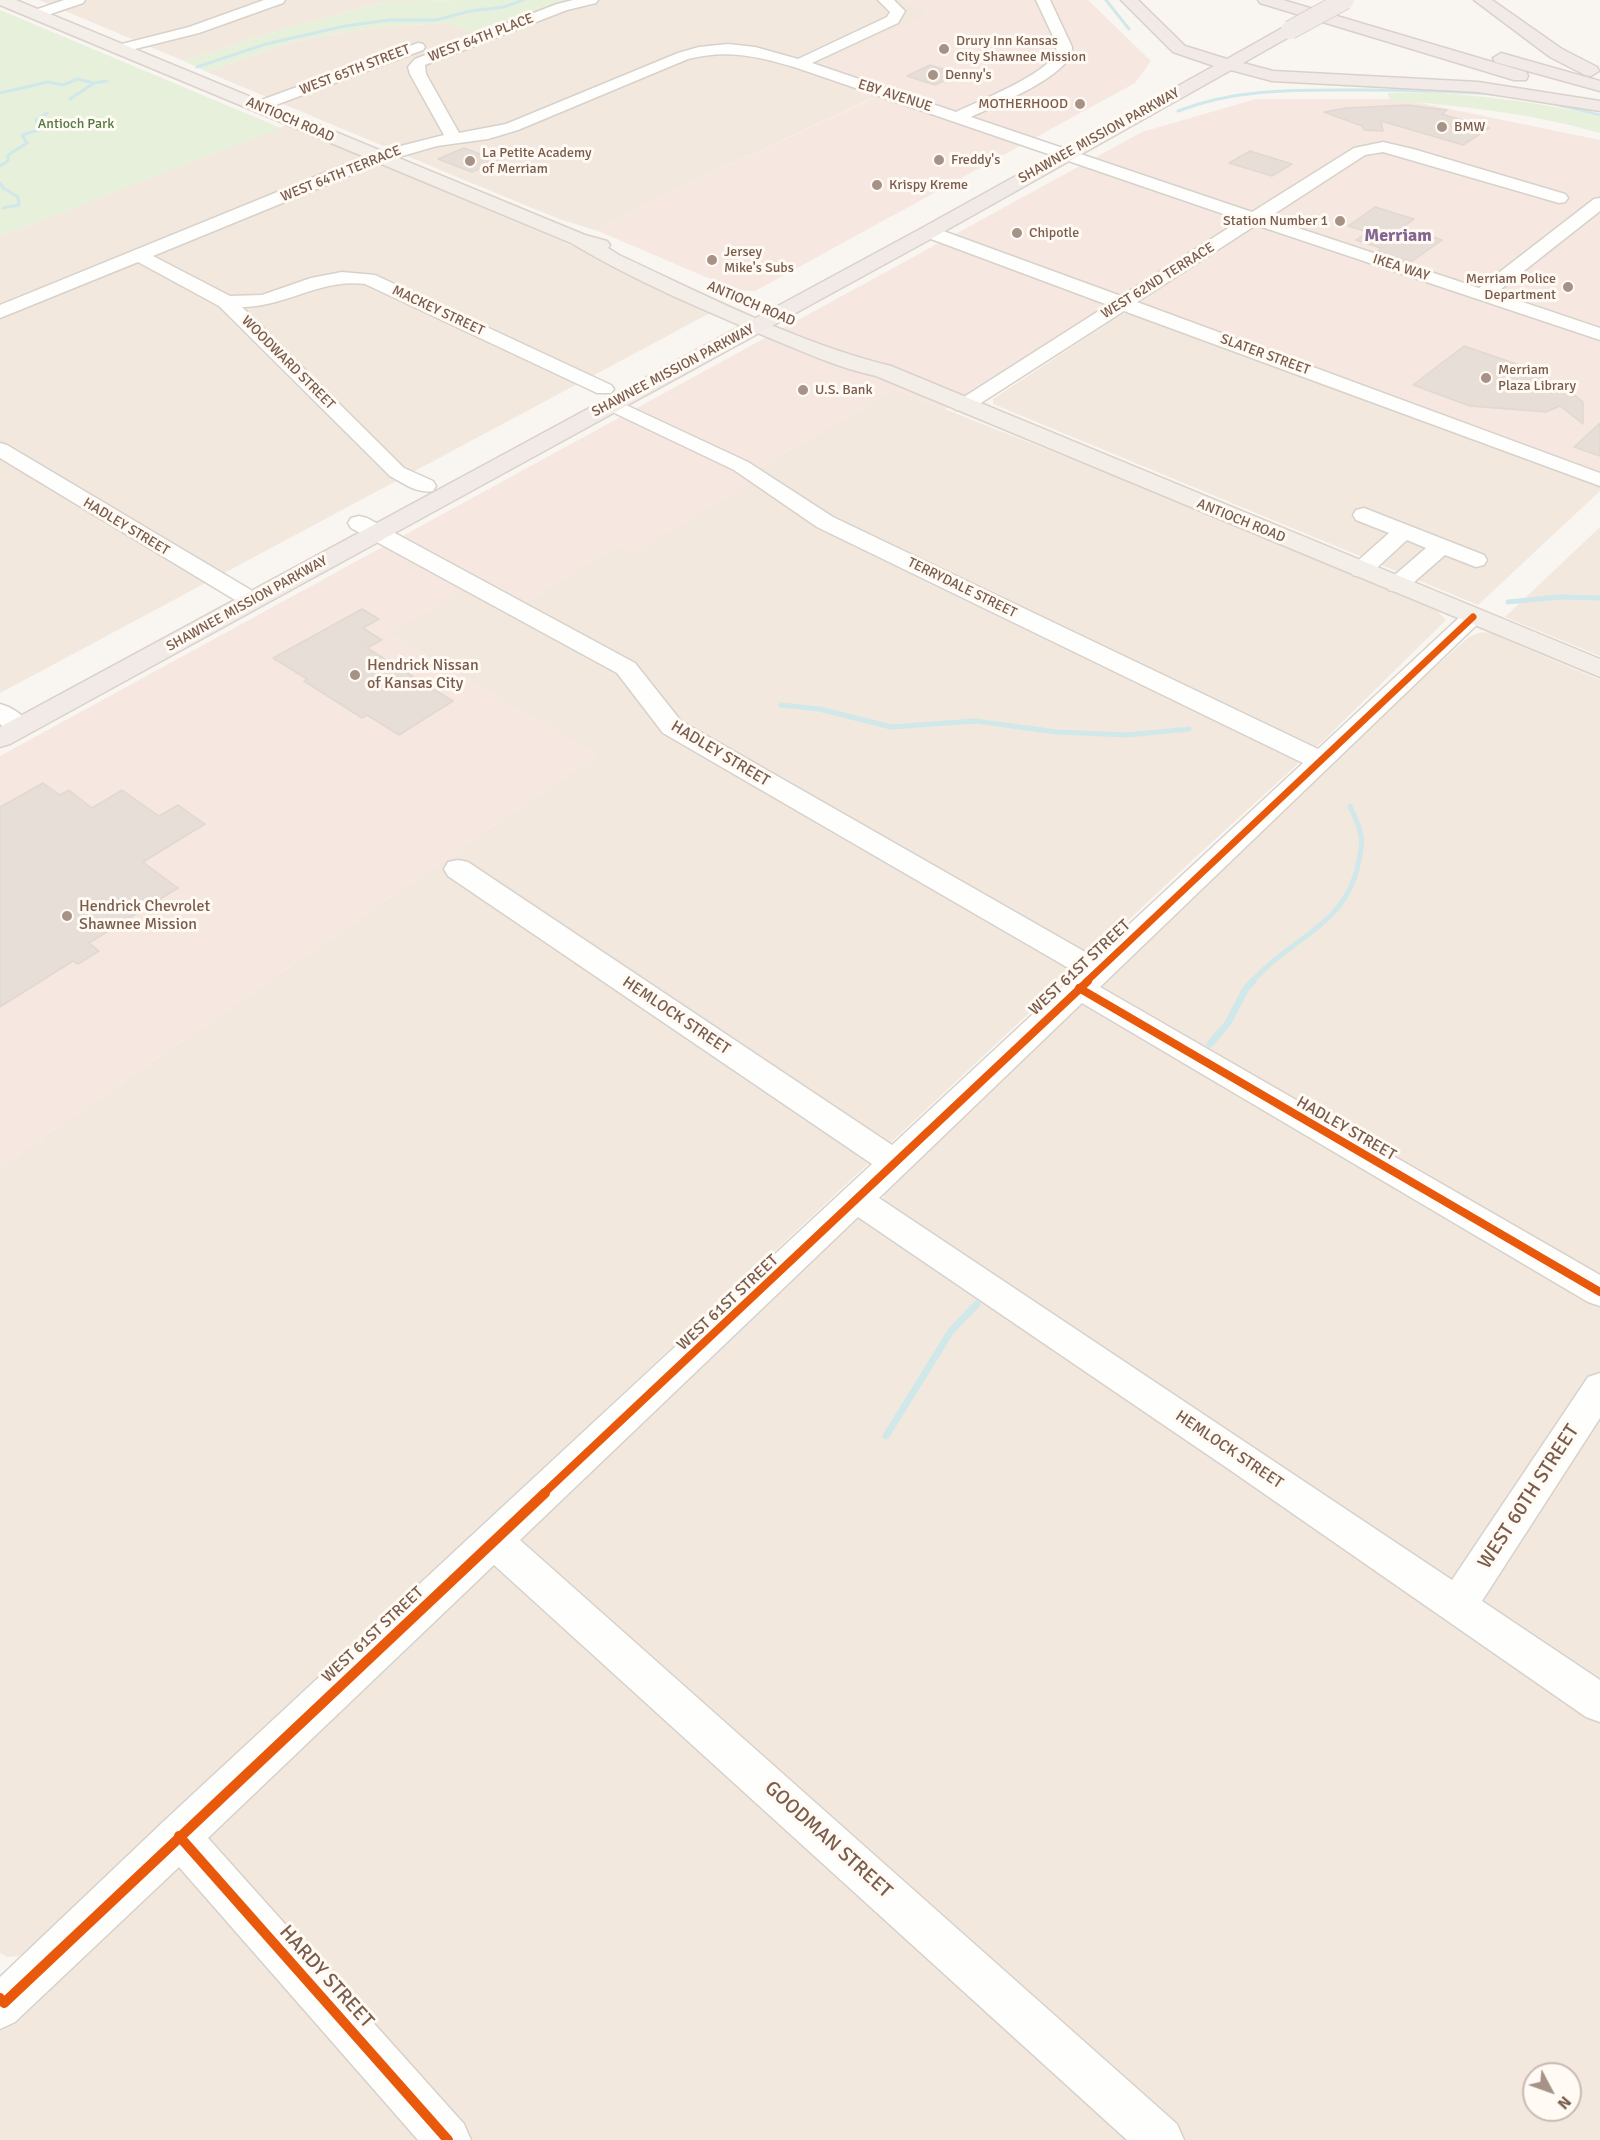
<!DOCTYPE html>
<style>
body{margin:0}
#map{position:relative;width:1600px;height:2140px;overflow:hidden;background:#f9f5f0;font-family:Signika,sans-serif}
canvas{display:block}
.north{position:absolute;left:1522px;top:2062px;width:60px;height:60px;box-sizing:border-box;background:#fffaf3;border:2px solid #cabbb1;border-radius:50%;rotate:131deg;font-size:16px;font-weight:700;line-height:24px;text-align:center;color:#7a5c4d}
.north::after{content:'';display:block;margin:auto;width:21px;height:27px;background:#a69286;clip-path:polygon(50% 0,100% 100%,50% 72%,0 100%)}
</style>
<div id="map">
<canvas width="1600" height="2140"></canvas>
<div class="north">N</div>
</div>
<script>
const context = document.querySelector('canvas').getContext('2d');
context.lineJoin = 'round';
function paint(path, color) {
  context.fillStyle = color;
  context.fill(path, 'evenodd');
}
function stroke(path, color, width, dash) {
  context.strokeStyle = color;
  context.lineWidth = width;
  context.lineCap = dash ? 'butt' : 'round';
  context.setLineDash(dash || []);
  context.stroke(path);
}
function drawText(font, color, halo, rows, align = 'center') {
  context.font = font + ' Signika,sans-serif';
  context.lineWidth = 6;
  context.setLineDash([]);
  context.textBaseline = 'middle';
  context.strokeStyle = halo;
  context.fillStyle = color;
  for (const [text, x, y, turn = 0] of rows) {
    context.save();
    context.translate(x, y);
    context.rotate((+turn || 0) * Math.PI / 180);
    context.textAlign = isNaN(turn) ? turn : align;
    if (halo) context.strokeText(text, 0, 0);
    context.fillText(text, 0, 0);
    context.restore();
  }
}
const residential = new Path2D(`
 M 39,0 L 458,0 L 384,2 L 286,28 L 184,61 Z
 M 574,0 L 901,0 L 928,10 L 920,18 L 804,73 L 875,97 L 651,201 L 598,231 L 559,219 L 469,182 L 207,72 L 292,42 L 371,28 L 446,23 L 482,34 Z
 M 287,125 L 582,250 L 622,271 L 706,308 L 710,313 L 0,693 L 0,236 Z
 M 1134,313 L 1600,485 L 1600,491 L 1478,605 L 993,404 L 993,399 L 1122,314 Z
 M 894,389 L 1142,487 L 1437,611 L 1446,620 L 1325,739 L 1199,854 L 326,1671 L 38,1946 L 19,1956 L 7,1957 L 0,1953 L 0,1167 L 596,755 L 388,633 L 468,588 L 520,605 L 616,546 L 751,483 L 759,468 Z
 M 1600,527 L 1600,656 L 1505,617 Z
 M 1482,632 L 1490,633 L 1600,680 L 1600,1696 L 883,1203 L 885,1187 L 1351,742 L 1469,637 Z
 M 855,1218 L 868,1219 L 1600,1721 L 1600,2140 L 0,2140 L 0,2026 ZM 1534,2074 L 1570,2074 L 1570,2110 L 1534,2110 Z`);
const commercial = new Path2D(`
 M 901,0 L 1088,0 L 1151,61 L 1135,83 L 755,291 L 736,290 L 598,231 L 651,201 L 874,98 L 803,73 L 920,18 L 927,11 Z
 M 1256,99 L 1401,99 L 1600,140 L 1600,472 L 1126,297 L 945,409 L 894,389 L 759,468 L 751,483 L 632,554 L 616,546 L 520,605 L 476,584 L 389,633 L 596,755 L 0,1167 L 0,756 L 1142,132 Z`);
const green = new Path2D(`
 M 458,0 L 574,0 L 482,35 L 446,23 L 371,28 L 292,42 L 207,72 L 184,61 L 286,28 L 384,2 Z
 M 0,10 L 281,128 L 0,236 Z
 M 1425,92 C 1485,96 1542,102 1600,117 L 1600,133 C 1531,113 1461,106 1390,100 L 1388,93 Z`);
const streamFar2 = new Path2D(`
 M 1106,0 L 1129,29
 M 197,67 L 266,44 L 345,26 L 389,20 L 436,20 L 470,11 L 504,7 L 523,0
 M 0,93 L 48,82 L 63,85 L 78,79 L 94,83
 M 70,99 L 94,83 L 107,81
 M 1546,102 L 1600,115
 M 1178,111 C 1237,88 1297,90 1359,90 C 1403,90 1448,91 1492,94
 M 0,166 L 8,161 L 8,155 L 27,143 L 22,135 L 39,130 L 36,120 L 47,113
 M 0,183 L 3,188 L 18,197 L 19,205 L 3,208`);
const streamFar1 = new Path2D(`
 M 1508,602 L 1559,597 L 1600,598
 M 781,705 L 819,709 L 891,727 L 975,721 L 1057,732 L 1127,735 L 1189,729
 M 1252,982 C 1290,937 1348,926 1359,860 C 1360,853 1363,843 1361,837 C 1360,826 1354,816 1350,806`);
const stream = new Path2D(`
 M 1210,1044 L 1228,1023 L 1245,990 L 1253,981
 M 886,1436 L 951,1331 L 977,1304`);
const building = new Path2D(`
 M 930,65 L 959,74 L 935,85 L 907,76 Z
 M 1407,105 L 1447,110 L 1442,114 L 1489,128 L 1463,145 L 1381,121 L 1383,131 L 1364,130 L 1362,126 L 1324,112 L 1346,108 Z
 M 464,148 L 498,161 L 472,172 L 438,159 Z
 M 1250,151 L 1292,164 L 1272,176 L 1229,163 Z
 M 1375,207 L 1414,219 L 1403,227 L 1442,240 L 1411,262 L 1377,251 L 1381,248 L 1356,240 L 1368,232 L 1348,226 Z
 M 1464,346 L 1546,374 L 1553,384 L 1572,393 L 1583,402 L 1583,424 L 1560,406 L 1546,412 L 1470,406 L 1413,385 Z
 M 1600,423 L 1600,456 L 1574,447 Z
 M 362,609 L 379,619 L 363,628 L 382,640 L 367,648 L 453,701 L 399,735 L 367,715 L 362,718 L 304,681 L 307,679 L 273,658 Z
 M 43,783 L 60,795 L 69,790 L 92,808 L 122,790 L 159,816 L 178,805 L 205,824 L 143,862 L 178,888 L 89,943 L 99,951 L 78,964 L 73,961 L 0,1007 L 0,807 Z`);
const minor = new Path2D(`
 M 64,0 L 85,0 L 83,3 L 42,17 L 32,17 L 30,14 L 32,11 Z
 M 264,0 L 285,0 L 283,3 L 199,33 L 119,53 L 112,49 L 114,46 L 189,27 Z
 M 573,0 L 598,0 L 596,3 L 567,10 L 425,65 L 426,74 L 459,133 L 506,124 L 678,53 L 699,47 L 728,44 L 755,47 L 798,59 L 887,17 L 890,12 L 878,0 L 894,0 L 905,11 L 898,23 L 812,63 L 956,112 C 981,100 1044,76 1057,52 L 1052,34 L 1036,0 L 1050,0 L 1072,47 C 1075,74 992,107 971,117 L 1252,212 L 1354,148 L 1383,142 L 1413,149 L 1565,194 L 1568,198 L 1565,202 L 1559,203 L 1383,152 L 1365,155 L 1268,218 L 1479,288 L 1594,199 L 1600,198 L 1600,211 L 1496,293 L 1600,328 L 1600,340 L 1256,225 L 1137,302 L 1600,473 L 1600,486 L 1124,311 L 970,410 L 956,410 L 953,406 L 956,402 L 1108,305 L 923,236 L 920,232 L 923,228 L 935,228 L 1121,296 L 1241,220 L 794,67 C 757,56 726,49 688,59 L 518,130 L 488,139 L 437,146 L 385,161 L 153,256 L 230,296 L 262,295 L 311,278 L 342,272 L 375,275 L 611,385 L 614,389 L 611,393 L 597,393 L 365,284 C 321,278 285,307 242,307 L 404,468 L 433,481 L 436,486 L 433,491 C 417,494 403,483 390,476 L 219,306 L 138,262 L 0,318 L 0,305 L 373,153 L 444,135 L 410,74 L 408,67 L 415,59 L 557,4 Z
 M 418,43 L 423,44 L 425,47 L 423,50 L 265,109 L 253,109 L 251,106 L 253,103 Z
 M 611,398 L 748,462 L 833,517 L 1318,749 L 1465,612 L 1473,610 L 1481,612 L 1485,617 L 1100,987 L 1600,1275 L 1600,1306 L 1588,1302 L 1082,1003 L 879,1198 L 1452,1580 L 1588,1377 L 1600,1373 L 1600,1418 L 1482,1601 L 1600,1680 L 1600,1722 L 1586,1717 L 1230,1470 L 858,1217 L 520,1540 L 1177,2124 L 1184,2140 L 1127,2140 L 494,1565 L 208,1838 L 464,2124 L 471,2140 L 418,2140 L 179,1867 L 15,2022 L 0,2029 L 0,1977 L 164,1821 L 872,1164 L 448,876 L 444,869 L 448,862 L 458,860 L 468,862 L 892,1145 L 1077,973 L 663,733 L 617,673 L 351,528 L 348,523 L 351,518 L 359,516 L 367,518 L 635,663 L 681,721 L 1094,957 L 1303,763 L 817,527 L 734,470 L 604,408 L 601,404 L 604,400 Z
 M 0,443 L 7,445 L 261,596 L 265,601 L 261,606 L 253,608 L 245,606 L 0,458 Z
 M 1364,508 L 1484,555 L 1487,560 L 1484,565 L 1476,567 L 1445,555 L 1405,590 L 1397,592 L 1389,590 L 1386,585 L 1389,580 L 1426,548 L 1407,540 L 1369,575 L 1361,577 L 1353,575 L 1350,570 L 1353,565 L 1389,533 L 1356,520 L 1353,515 L 1356,510 Z
 M 0,704 C 12,707 25,716 32,727 L 29,733 C 16,736 10,732 0,724 Z`);
const major = new Path2D(`
 M 0,0 L 16,0 L 585,235 L 607,241 L 610,245 L 608,248 L 619,255 C 705,295 800,344 891,366 L 1600,659 L 1600,677 L 876,376 C 838,368 802,351 765,336 C 699,308 633,280 571,243 L 0,5 Z`);
const highway = new Path2D(`
 M 1121,0 L 1138,0 L 1185,46 L 1227,59 L 1284,27 L 1296,27 L 1298,30 L 1296,33 L 1243,63 L 1273,71 L 1478,82 L 1600,101 L 1600,111 L 1478,92 L 1272,81 L 1231,70 L 936,236 L 10,744 L 0,747 L 0,727 L 922,228 L 1214,66 L 1173,52 Z
 M 1258,0 L 1283,0 L 1526,72 L 1528,76 L 1526,80 L 1514,80 L 1260,3 Z
 M 1474,0 L 1492,0 L 1562,49 L 1597,67 L 1599,71 L 1591,76 L 1585,75 L 1550,57 Z
 M 1501,53 L 1600,81 L 1600,91 L 1495,62 L 1493,58 Z`);
const highwayBridge = new Path2D(`
 M 1290,30 L 1345,0`);
const cyclewayFar2 = new Path2D(`
 M 1086,982 L 1473,617`);
const cyclewayFar1 = new Path2D(`
 M 1079,988 L 1600,1292
 M 543,1494 L 1088,981`);
const cycleway = new Path2D(`
 M 179,1836 L 448,2140
 M 0,1998 L 4,2003 L 545,1493`);
const markers = [
 [944,49,6,"#a69286"],
 [933,75,6,"#a69286"],
 [1080,104,6,"#a69286"],
 [1442,127,6,"#a69286"],
 [939,160,6,"#a69286"],
 [470,161,6,"#a69286"],
 [877,185,6,"#a69286"],
 [1340,221,6,"#a69286"],
 [1017,233,6,"#a69286"],
 [712,260,6,"#a69286"],
 [1568,287,6,"#a69286"],
 [1486,378,6,"#a69286"],
 [803,390,6,"#a69286"],
 [355,675,6,"#a69286"],
 [67,916,6,"#a69286"]
];
const farStreetnames = [
 ["WEST 64TH PLACE",481,38,-21],
 ["WEST 65TH STREET",355,70,-21],
 ["EBY AVENUE",895,96,18],
 ["ANTIOCH ROAD",290,120,23],
 ["SHAWNEE MISSION PARKWAY",1099,136,-29],
 ["WEST 64TH TERRACE",341,174,-22],
 ["IKEA WAY",1401,268,18],
 ["WEST 62ND TERRACE",1158,281,-32],
 ["ANTIOCH ROAD",751,304,23],
 ["MACKEY STREET",438,311,25],
 ["SLATER STREET",1265,355,20],
 ["WOODWARD STREET",288,363,45],
 ["SHAWNEE MISSION PARKWAY",673,371,-28],
 ["ANTIOCH ROAD",1241,521,22],
 ["HADLEY STREET",126,527,31],
 ["TERRYDALE STREET",962,588,26],
 ["SHAWNEE MISSION PARKWAY",247,604,-29]
];
const farPoinames = [
 ["Drury Inn Kansas",956,41],
 ["City Shawnee Mission",956,57],
 ["Denny's",945,75],
 ["MOTHERHOOD",1068,104,"right"],
 ["BMW",1454,127],
 ["La Petite Academy",482,153],
 ["of Merriam",482,169],
 ["Freddy's",951,160],
 ["Krispy Kreme",889,185],
 ["Station Number 1",1328,221,"right"],
 ["Chipotle",1029,233],
 ["Jersey",724,252],
 ["Mike's Subs",724,268],
 ["Merriam Police",1556,279,"right"],
 ["Department",1556,295,"right"],
 ["Merriam",1498,370],
 ["Plaza Library",1498,386],
 ["U.S. Bank",815,390]
];
const farParknames = [
 ["Antioch Park",76,124]
];
const poiNames = [
 ["Hendrick Nissan",367,666],
 ["of Kansas City",367,684],
 ["Hendrick Chevrolet",79,907],
 ["Shawnee Mission",79,925]
];
const streetNames = [
 ["HADLEY STREET",720,754,31],
 ["WEST 61ST STREET",1080,968,-43],
 ["HEMLOCK STREET",676,1016,34],
 ["HADLEY STREET",1346,1129,30],
 ["WEST 61ST STREET",728,1303,-43],
 ["HEMLOCK STREET",1229,1450,34],
 ["WEST 61ST STREET",373,1635,-43]
];
const farDistrictnames = [
 ["Merriam",1398,236]
];
const nearStreetnames = [
 ["WEST 60TH STREET",1529,1497,-57],
 ["GOODMAN STREET",828,1840,42],
 ["HARDY STREET",326,1977,48]
];
paint(residential, '#f2e8de');
paint(commercial, '#f6e8e1');
paint(green, '#e7f0db');
stroke(streamFar2, '#d0e8ea', 3);
stroke(streamFar1, '#d0e8ea', 5);
stroke(stream, '#d0e8ea', 7);
paint(building, '#e6ded7');
stroke(building, '#e2d8d2', 1.5);
stroke(minor, '#d7d1cb', 3);
stroke(major, '#dad1cc', 3);
stroke(highway, '#dad1cc', 3);
paint(minor, '#fefefd');
paint(major, '#f3eee8');
paint(highway, '#f2eae7');
stroke(highwayBridge, '#dad1cc', 20, []);
stroke(highwayBridge, '#f2eae7', 18);
stroke(cyclewayFar2, '#e8590c', 7);
stroke(cyclewayFar1, '#e8590c', 8);
stroke(cycleway, '#e8590c', 10);
for (const [x, y, r, color] of markers) {
  const dot = new Path2D();
  dot.arc(x, y, r, 0, 2 * Math.PI);
  context.fillStyle = color;
  context.fill(dot);
  stroke(dot, '#fffaf3', 2);
}
drawText('14px', '#7a5c4d', '#fffaf3', farStreetnames);
drawText('14px', '#7a5c4d', '#fffaf3', farPoinames, 'left');
drawText('14px', '#537a41', '#fffaf3', farParknames);
drawText('16px', '#7a5c4d', '#fffaf3', poiNames, 'left');
drawText('16px', '#7a5c4d', '#fffaf3', streetNames);
drawText('bold 18px', '#846695', '#fffaf3', farDistrictnames);
drawText('20px', '#7a5c4d', '#fffaf3', nearStreetnames);
</script>
